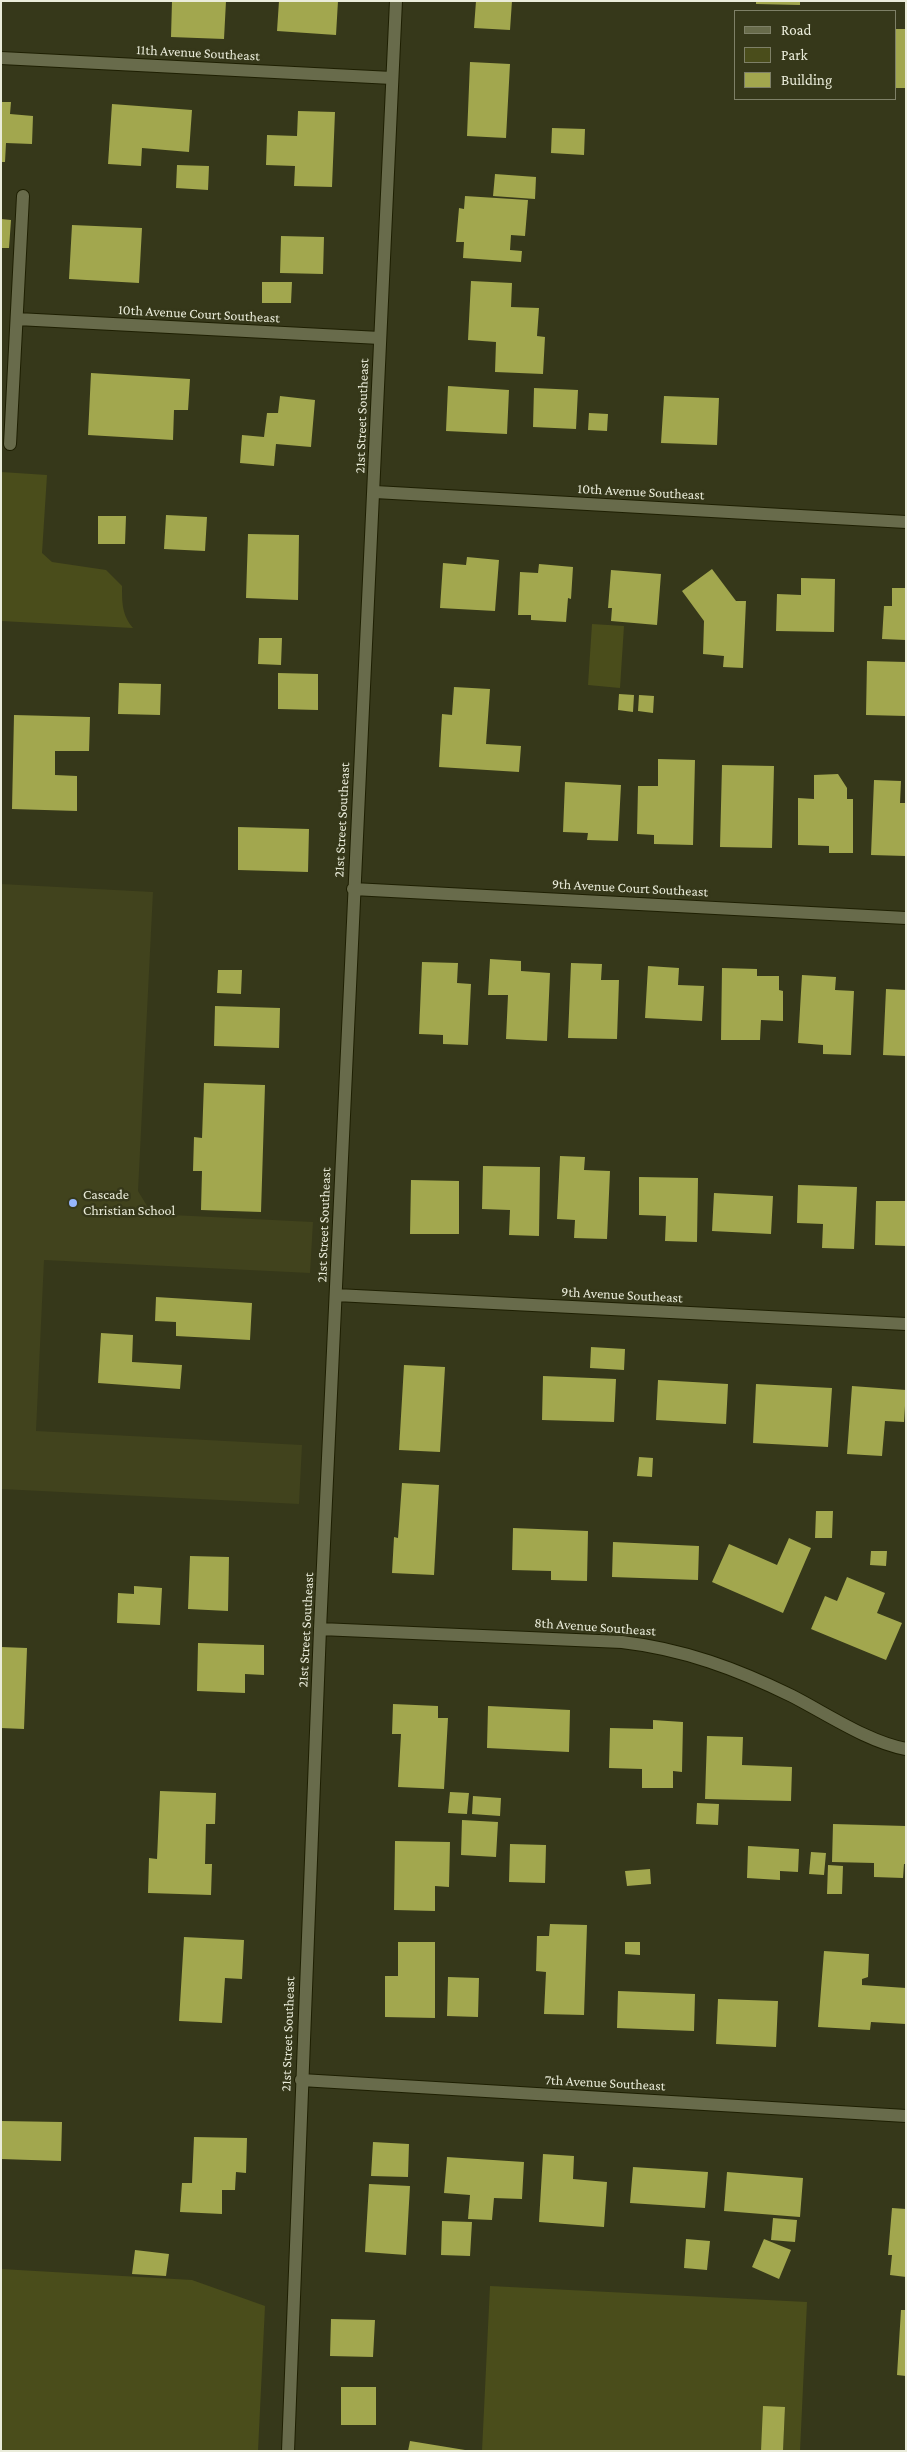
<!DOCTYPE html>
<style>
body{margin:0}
#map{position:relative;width:907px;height:2452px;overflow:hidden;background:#36381a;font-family:"Crimson Pro",serif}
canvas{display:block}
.frame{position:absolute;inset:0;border:2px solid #eaecda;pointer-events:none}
.legend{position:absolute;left:734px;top:10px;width:162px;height:90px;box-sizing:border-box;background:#36381a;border:1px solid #7e8067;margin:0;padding:6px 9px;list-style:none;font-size:15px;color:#eaecda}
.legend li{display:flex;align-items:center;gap:10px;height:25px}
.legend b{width:25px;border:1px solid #7e8067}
</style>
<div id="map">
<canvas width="907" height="2452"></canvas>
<div class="frame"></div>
<ul class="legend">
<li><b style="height:6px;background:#686b4b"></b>Road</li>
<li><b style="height:14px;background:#4a4d1b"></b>Park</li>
<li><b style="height:14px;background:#a2a74e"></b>Building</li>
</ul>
</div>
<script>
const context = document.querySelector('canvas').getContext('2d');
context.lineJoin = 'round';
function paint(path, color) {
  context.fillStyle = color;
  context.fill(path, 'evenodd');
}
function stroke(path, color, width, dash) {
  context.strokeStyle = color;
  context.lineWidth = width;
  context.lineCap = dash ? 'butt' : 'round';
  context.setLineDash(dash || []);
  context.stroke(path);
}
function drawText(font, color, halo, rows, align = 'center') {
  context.font = font + ' "Crimson Pro",serif';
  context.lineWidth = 5;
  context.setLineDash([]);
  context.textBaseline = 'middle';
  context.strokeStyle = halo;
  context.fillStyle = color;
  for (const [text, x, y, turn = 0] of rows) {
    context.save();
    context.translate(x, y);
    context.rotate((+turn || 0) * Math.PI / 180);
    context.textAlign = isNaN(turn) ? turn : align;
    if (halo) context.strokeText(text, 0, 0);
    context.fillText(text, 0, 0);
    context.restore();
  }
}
const built = new Path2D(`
 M 1,884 L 153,892 L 138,1191 L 152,1214 L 313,1222 L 310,1273 L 44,1260 L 36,1431 L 302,1445 L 299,1504 L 1,1489 Z`);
const green = new Path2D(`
 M 1,472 L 47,475 L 42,553 L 52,562 L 106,570 L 122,586 C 122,603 122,615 133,628 L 1,621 Z
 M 592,624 L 624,626 L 620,688 L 588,685 Z
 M 1,2269 L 192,2280 L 265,2306 L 258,2451 L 1,2451 Z
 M 490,2286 L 807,2302 L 800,2451 L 783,2451 L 785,2407 L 761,2451 L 482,2451 Z`);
const building = new Path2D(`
 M 172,1 L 226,1 L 224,39 L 171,37 Z
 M 279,1 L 338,1 L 336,35 L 277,31 Z
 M 476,1 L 512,1 L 510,30 L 474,28 Z
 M 756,1 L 800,1 L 800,5 L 756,4 Z
 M 896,29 L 906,29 L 906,88 L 896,88 Z
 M 470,62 L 510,64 L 506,138 L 467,136 Z
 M 1,102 L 11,102 L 10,114 L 33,116 L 32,144 L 6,143 L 5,162 L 1,162 Z
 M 112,104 L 192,110 L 189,152 L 142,148 L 141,166 L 108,164 Z
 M 298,111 L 335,112 L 332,187 L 294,186 L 295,166 L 266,165 L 267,135 L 297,136 Z
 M 552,128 L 585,129 L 584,155 L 551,153 Z
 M 177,165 L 209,166 L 208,190 L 176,188 Z
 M 495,174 L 536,177 L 535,199 L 493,196 Z
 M 465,196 L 528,200 L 525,236 L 511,235 L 510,250 L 522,251 L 521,262 L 463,258 L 464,242 L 456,242 L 459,208 L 464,209 Z
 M 1,219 L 11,220 L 9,248 L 1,248 Z
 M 72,225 L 142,228 L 139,283 L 69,279 Z
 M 281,236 L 324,237 L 323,274 L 280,273 Z
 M 471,281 L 512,283 L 511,307 L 539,308 L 537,336 L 545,337 L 543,374 L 495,372 L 496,342 L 468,340 Z
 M 262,282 L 292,282 L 291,303 L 262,303 Z
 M 91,373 L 190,379 L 188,410 L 174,410 L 173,440 L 88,435 Z
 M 448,386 L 509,390 L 507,434 L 446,431 Z
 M 534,388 L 578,390 L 576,429 L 533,427 Z
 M 280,396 L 315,400 L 311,447 L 276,444 L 274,466 L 240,463 L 242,435 L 264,437 L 267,413 L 278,413 Z
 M 664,396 L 719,398 L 717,445 L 661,443 Z
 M 589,413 L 608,414 L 607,431 L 588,430 Z
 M 166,515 L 207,517 L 205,551 L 164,549 Z
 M 98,516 L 126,516 L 125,544 L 98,544 Z
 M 248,534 L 299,535 L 298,600 L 246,598 Z
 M 467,557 L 499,560 L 495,611 L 440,608 L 443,563 L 466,565 Z
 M 539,564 L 573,567 L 571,599 L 568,598 L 566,622 L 531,620 L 531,615 L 518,615 L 520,572 L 538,573 Z
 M 712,569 L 736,601 L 746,601 L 743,668 L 723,667 L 724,656 L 703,654 L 704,621 L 682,591 Z
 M 611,570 L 661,574 L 657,625 L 611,621 L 612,608 L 608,608 Z
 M 801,578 L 835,579 L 834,632 L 776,631 L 777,594 L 801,595 Z
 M 892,588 L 906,588 L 906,640 L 882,639 L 884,606 L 892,606 Z
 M 259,638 L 282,638 L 281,665 L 258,664 Z
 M 867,661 L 906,662 L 906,716 L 866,715 Z
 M 278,673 L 318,674 L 318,710 L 278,709 Z
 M 119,683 L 161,684 L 160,715 L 118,714 Z
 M 454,687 L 490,689 L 486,744 L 521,746 L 519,772 L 439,767 L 442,714 L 452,715 Z
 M 619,694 L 634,695 L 633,712 L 618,710 Z
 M 639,695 L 654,696 L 653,713 L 638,711 Z
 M 14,715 L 90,717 L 89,751 L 55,751 L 55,775 L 77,776 L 77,811 L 12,809 Z
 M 658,759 L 695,760 L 693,845 L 654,844 L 654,835 L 637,834 L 638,786 L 658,786 Z
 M 722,765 L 774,766 L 772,848 L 720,847 Z
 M 838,774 L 847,788 L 847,799 L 853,799 L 853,853 L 829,853 L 829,846 L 798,845 L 798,798 L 814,799 L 814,775 Z
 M 874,780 L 901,781 L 900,803 L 906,803 L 906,856 L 871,855 Z
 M 565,782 L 621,785 L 618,841 L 587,840 L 588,833 L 563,832 Z
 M 238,827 L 309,829 L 308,872 L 238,870 Z
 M 490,959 L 521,961 L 521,971 L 550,973 L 547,1041 L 506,1039 L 508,995 L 488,995 Z
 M 422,962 L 458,963 L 457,983 L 471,984 L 468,1045 L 443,1044 L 443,1035 L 419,1034 Z
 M 571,963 L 602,964 L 601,980 L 619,980 L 617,1039 L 568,1038 Z
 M 648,966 L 679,968 L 678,985 L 704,986 L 702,1021 L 645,1018 Z
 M 722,968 L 757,969 L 757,976 L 779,976 L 779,990 L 783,991 L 783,1021 L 761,1020 L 760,1040 L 721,1040 Z
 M 218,970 L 242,970 L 241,994 L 217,993 Z
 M 802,975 L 836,977 L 835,990 L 854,991 L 851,1055 L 823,1054 L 823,1045 L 798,1043 Z
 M 886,989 L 906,990 L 906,1056 L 883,1055 Z
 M 215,1006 L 280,1008 L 279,1048 L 214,1046 Z
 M 204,1083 L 265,1085 L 261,1212 L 201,1210 L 202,1171 L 193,1171 L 194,1137 L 202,1138 Z
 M 560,1156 L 585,1157 L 584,1170 L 610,1171 L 607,1239 L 574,1238 L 575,1220 L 557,1219 Z
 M 483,1166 L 540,1167 L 539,1236 L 509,1235 L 510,1210 L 482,1209 Z
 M 639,1177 L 698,1178 L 697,1242 L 665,1241 L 666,1216 L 639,1215 Z
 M 411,1180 L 459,1181 L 459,1234 L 410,1234 Z
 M 798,1185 L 857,1187 L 854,1249 L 822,1248 L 823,1224 L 797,1223 Z
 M 714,1193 L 773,1196 L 771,1234 L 712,1231 Z
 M 876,1201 L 906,1201 L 906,1246 L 875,1245 Z
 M 156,1297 L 252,1303 L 250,1340 L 176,1336 L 176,1322 L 155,1321 Z
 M 101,1333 L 133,1335 L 132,1362 L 182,1365 L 180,1389 L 98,1383 Z
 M 591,1347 L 625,1349 L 624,1370 L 590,1368 Z
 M 404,1365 L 445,1367 L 440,1452 L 399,1450 Z
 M 543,1376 L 616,1379 L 614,1422 L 542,1420 Z
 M 658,1380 L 728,1384 L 726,1424 L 656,1420 Z
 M 756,1384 L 832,1388 L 828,1447 L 753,1443 Z
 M 852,1386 L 906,1390 L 904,1422 L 885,1421 L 882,1456 L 847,1454 Z
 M 639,1457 L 653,1458 L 652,1477 L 637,1476 Z
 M 402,1483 L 439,1485 L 434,1575 L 392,1573 L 394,1537 L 398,1538 Z
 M 816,1511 L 833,1511 L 832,1538 L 815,1538 Z
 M 513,1528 L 588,1531 L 587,1581 L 551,1580 L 551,1571 L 512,1570 Z
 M 789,1538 L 811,1548 L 783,1613 L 712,1582 L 729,1544 L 777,1565 Z
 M 613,1542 L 699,1546 L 698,1580 L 612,1577 Z
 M 871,1551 L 887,1551 L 886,1566 L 870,1565 Z
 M 190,1556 L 229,1557 L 228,1611 L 188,1609 Z
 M 847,1577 L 885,1593 L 877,1613 L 902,1623 L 886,1660 L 811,1629 L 825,1596 L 837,1601 Z
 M 134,1586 L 162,1588 L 160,1625 L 117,1623 L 118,1593 L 134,1594 Z
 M 198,1643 L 264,1645 L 264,1675 L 245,1674 L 245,1693 L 197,1691 Z
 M 1,1647 L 27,1648 L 24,1729 L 1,1728 Z
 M 393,1704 L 438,1706 L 438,1718 L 448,1718 L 444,1789 L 398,1787 L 401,1734 L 392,1734 Z
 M 488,1706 L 570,1710 L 569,1752 L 487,1748 Z
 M 653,1720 L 683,1722 L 682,1772 L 673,1771 L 673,1788 L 642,1788 L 642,1769 L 609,1768 L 610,1728 L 653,1729 Z
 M 707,1736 L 743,1737 L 742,1765 L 792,1767 L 791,1801 L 705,1799 Z
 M 160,1791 L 216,1793 L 215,1824 L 206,1824 L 205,1864 L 212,1864 L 211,1895 L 148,1893 L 149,1858 L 157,1859 Z
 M 450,1792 L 469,1793 L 467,1814 L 448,1813 Z
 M 473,1796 L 501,1798 L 500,1816 L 472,1814 Z
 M 697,1803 L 719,1804 L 718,1825 L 696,1824 Z
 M 462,1820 L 498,1822 L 496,1857 L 461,1855 Z
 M 833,1824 L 906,1826 L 906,1864 L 904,1864 L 903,1878 L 874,1877 L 874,1863 L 832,1862 Z
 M 395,1841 L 450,1842 L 449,1887 L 435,1886 L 435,1911 L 394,1910 Z
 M 510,1844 L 546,1845 L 545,1883 L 509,1882 Z
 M 748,1846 L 799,1849 L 798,1872 L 780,1871 L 780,1880 L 747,1878 Z
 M 811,1852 L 826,1853 L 824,1875 L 809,1874 Z
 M 828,1865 L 843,1866 L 842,1894 L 827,1894 Z
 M 650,1869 L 651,1884 L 627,1886 L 625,1871 Z
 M 550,1924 L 587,1925 L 584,2015 L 544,2014 L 546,1972 L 536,1971 L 537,1936 L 549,1936 Z
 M 184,1937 L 244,1940 L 242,1979 L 225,1978 L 222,2023 L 179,2021 Z
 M 398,1942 L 435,1942 L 435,2018 L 385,2017 L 385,1976 L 398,1976 Z
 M 625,1942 L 640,1942 L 640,1955 L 625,1954 Z
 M 824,1951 L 869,1954 L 868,1977 L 862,1979 L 862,1985 L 906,1988 L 906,2024 L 871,2022 L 870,2030 L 818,2027 Z
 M 448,1977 L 479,1978 L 478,2017 L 447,2016 Z
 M 618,1991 L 695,1994 L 694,2031 L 617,2028 Z
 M 718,1999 L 778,2001 L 776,2047 L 716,2044 Z
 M 1,2121 L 62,2122 L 61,2161 L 1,2159 Z
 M 194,2137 L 247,2138 L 246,2173 L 236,2172 L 235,2190 L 222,2190 L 222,2214 L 180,2212 L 182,2183 L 192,2183 Z
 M 373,2142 L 409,2144 L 408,2177 L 371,2176 Z
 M 543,2154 L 574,2156 L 573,2179 L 607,2182 L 604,2227 L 539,2222 Z
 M 447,2157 L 524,2162 L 522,2199 L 494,2198 L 492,2220 L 468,2219 L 470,2195 L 444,2193 Z
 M 633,2167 L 708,2172 L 705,2208 L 630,2203 Z
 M 727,2172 L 803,2178 L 800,2217 L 724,2211 Z
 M 369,2184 L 410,2186 L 406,2255 L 365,2252 Z
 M 892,2208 L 906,2209 L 906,2277 L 890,2275 L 892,2255 L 888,2255 Z
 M 773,2218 L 797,2220 L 795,2242 L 771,2240 Z
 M 442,2221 L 472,2222 L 470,2256 L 441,2255 Z
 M 686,2239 L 710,2241 L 707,2270 L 684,2268 Z
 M 764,2239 L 791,2250 L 779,2279 L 752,2267 Z
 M 135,2250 L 169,2254 L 166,2276 L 132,2274 Z
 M 901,2310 L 906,2310 L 906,2376 L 897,2375 Z
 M 331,2319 L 375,2320 L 373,2357 L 330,2356 Z
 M 341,2387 L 376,2387 L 376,2425 L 341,2425 Z
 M 763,2406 L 785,2407 L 783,2451 L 761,2451 Z
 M 410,2441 L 465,2450 L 465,2451 L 408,2451 Z`);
const minor = new Path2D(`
 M 1,58 L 392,78
 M 17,319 L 380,338
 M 10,444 L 23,196
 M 375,492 L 906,522
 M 353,889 L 906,918
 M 336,1295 L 906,1324
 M 320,1629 L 622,1642 C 683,1649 737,1669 792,1696 C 827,1714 868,1742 906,1749
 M 301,2080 L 906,2116
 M 288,2451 L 320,1629 L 396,1`);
const markers = [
 [73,1203,5,"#96b6fd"]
];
const streetNames = [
 ["11th Avenue Southeast",198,53,3],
 ["10th Avenue Court Southeast",199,314,3],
 ["21st Street Southeast",362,416,-88],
 ["10th Avenue Southeast",641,492,3],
 ["21st Street Southeast",342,820,-87],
 ["9th Avenue Court Southeast",630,888,3],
 ["21st Street Southeast",324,1225,-88],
 ["9th Avenue Southeast",622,1295,3],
 ["8th Avenue Southeast",595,1627,4],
 ["21st Street Southeast",306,1630,-87],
 ["21st Street Southeast",288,2034,-88],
 ["7th Avenue Southeast",605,2083,3]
];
const poiNames = [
 ["Cascade",83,1195],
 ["Christian School",83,1211]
];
paint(built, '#41431d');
paint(green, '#4a4d1b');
paint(building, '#a2a74e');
stroke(minor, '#1e1f02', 14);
stroke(minor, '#686b4b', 12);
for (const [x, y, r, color] of markers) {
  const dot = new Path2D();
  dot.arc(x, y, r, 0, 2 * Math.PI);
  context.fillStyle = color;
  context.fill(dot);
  stroke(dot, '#36381a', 2);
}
drawText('14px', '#eaecda', '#36381a', streetNames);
drawText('14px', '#eaecda', '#36381a', poiNames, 'left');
</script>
